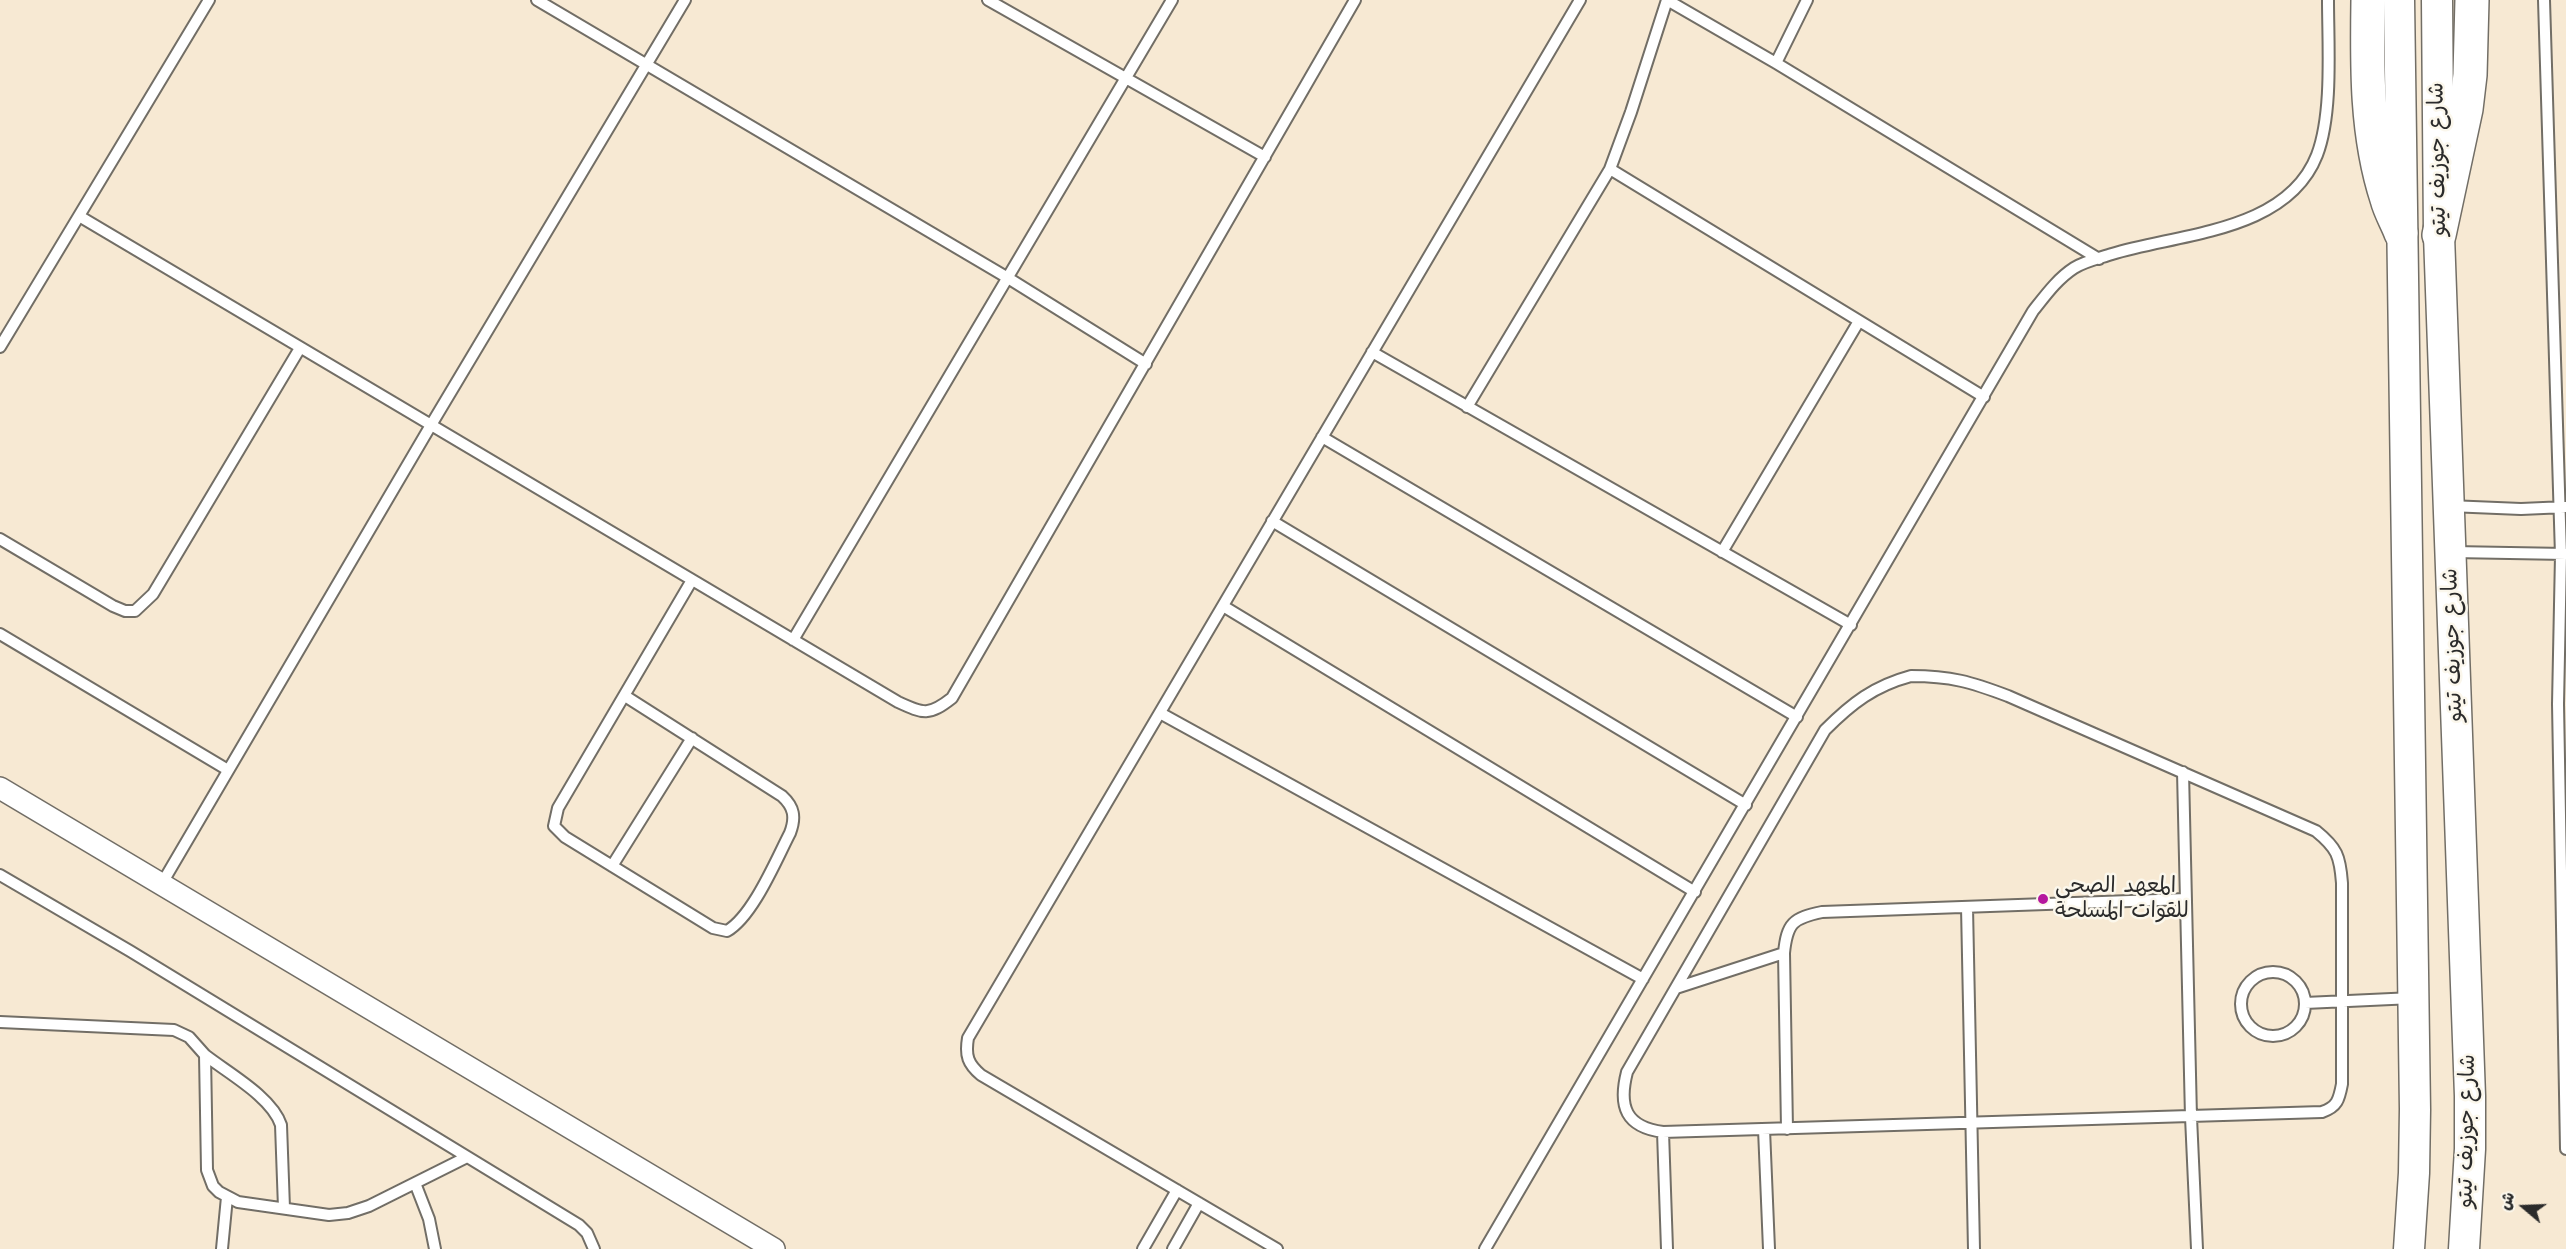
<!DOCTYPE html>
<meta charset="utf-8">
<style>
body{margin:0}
#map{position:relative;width:2566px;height:1249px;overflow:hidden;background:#f7e9d3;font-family:"Shantell Sans","Playpen Sans Arabic",sans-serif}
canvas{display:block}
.north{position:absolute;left:2494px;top:1177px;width:60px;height:60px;-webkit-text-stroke:4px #fbf7ec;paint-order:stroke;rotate:289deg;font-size:16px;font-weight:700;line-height:24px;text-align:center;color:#2b2b2b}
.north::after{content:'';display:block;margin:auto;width:21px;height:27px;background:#2b2b2b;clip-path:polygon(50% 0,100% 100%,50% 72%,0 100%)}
</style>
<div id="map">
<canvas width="2566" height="1249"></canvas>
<div class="north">ش</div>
</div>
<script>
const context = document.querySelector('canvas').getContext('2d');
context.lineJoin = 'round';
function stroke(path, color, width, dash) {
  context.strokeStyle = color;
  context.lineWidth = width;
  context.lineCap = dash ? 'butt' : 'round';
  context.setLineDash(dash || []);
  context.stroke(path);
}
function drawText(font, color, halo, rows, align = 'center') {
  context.font = font + ' "Shantell Sans","Playpen Sans Arabic",sans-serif';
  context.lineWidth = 5;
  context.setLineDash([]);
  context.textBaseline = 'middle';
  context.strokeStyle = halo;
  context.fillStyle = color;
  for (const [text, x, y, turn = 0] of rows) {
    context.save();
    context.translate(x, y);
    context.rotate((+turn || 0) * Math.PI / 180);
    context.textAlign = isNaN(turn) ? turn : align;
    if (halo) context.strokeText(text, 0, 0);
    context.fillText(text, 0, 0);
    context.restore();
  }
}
const lane = new Path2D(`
 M 537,0 L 1008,278 L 1146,364
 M 988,0 L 1265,157
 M 1667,0 L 1776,63 L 2099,259
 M 2544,0 L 2561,555 L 2558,704 L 2566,1149
 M 1776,63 L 1807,0
 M 1610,169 L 1984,397
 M 79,216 L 898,702 C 924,714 929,716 952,698 L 1355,0
 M 0,347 L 209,0
 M 1372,352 L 1851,625
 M 1467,407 L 1610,169 L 1631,112 L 1667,0
 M 1322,437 L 1797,717
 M 2449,506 L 2521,509 L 2566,507
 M 1272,521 L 1746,805
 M 0,539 L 113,606 L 125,611 L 135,611 L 153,594 L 300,348
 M 1722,552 L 1859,321
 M 2453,552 L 2566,554
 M 1223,606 L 1695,892
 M 0,634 L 228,770
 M 793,640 L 1172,0
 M 1911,676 C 1951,676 1971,682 2008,696 L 2316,831 C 2337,848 2340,856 2342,883 L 2342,1084 C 2339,1100 2337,1107 2322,1112 L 1663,1132 C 1626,1127 1618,1107 1627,1072 L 1825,730 C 1852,703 1874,686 1911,676 Z
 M 625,696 L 782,796 C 794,807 796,817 790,833 C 776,860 753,916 727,931 L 713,928 L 565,837 L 554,826 L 558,808 L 692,580
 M 1160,713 L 1643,979
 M 2183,772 L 2191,1117 L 2197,1249
 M 612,866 L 692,738
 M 0,875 L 130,951 L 579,1225 L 587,1233 L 594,1249
 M 161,885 L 431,425 L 685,0
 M 1967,907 L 1974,1249
 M2241 1004a32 32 0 1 1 64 0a32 32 0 1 1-64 0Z
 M 1676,988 L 1784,953
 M 2305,1003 L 2413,998
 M 0,1022 L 174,1030 L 189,1037 L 205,1055 L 207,1170 L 213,1186 L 219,1192 L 238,1202 L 329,1215 L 348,1213 L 369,1206 L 467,1157
 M 205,1055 C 228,1073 272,1097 281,1125 L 284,1208
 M 1764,1129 L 1769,1249
 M 1787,1129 L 1784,953 C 1787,923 1793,918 1822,912 L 2186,899
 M 1663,1132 L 1667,1249
 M 415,1183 L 429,1219 L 435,1249
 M 222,1249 L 227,1197
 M 1143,1249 L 1177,1190
 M 1173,1249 L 1199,1203
 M 1277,1249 L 981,1075 C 968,1064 965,1056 968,1038 L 1580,0
 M 1485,1249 L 2033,311 C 2045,296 2057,279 2074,268 C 2085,261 2100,258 2112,254 C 2181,233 2287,232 2317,155 C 2333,113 2328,45 2328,0`);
const street = new Path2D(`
 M 0,788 L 774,1249`);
const secondary = new Path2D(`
 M 2399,0 L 2415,1109 L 2414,1173 L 2409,1249
 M 2437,0 L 2439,235 L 2470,1096 L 2470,1149 L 2464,1249`);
const highway = new Path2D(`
 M 2368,0 C 2367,66 2366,135 2387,199 C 2390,211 2397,222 2401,233
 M 2439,235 L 2466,109 L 2470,75 L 2472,0`);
const markers = [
 [2043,899,6,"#b5179e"]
];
const streetNames = [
 ["شارع جوزيف تيتو",2438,159,-91],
 ["شارع جوزيف تيتو",2453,645,-92],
 ["شارع جوزيف تيتو",2467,1131,-89]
];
const poiNames = [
 ["المعهد الصحي",2055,886],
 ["للقوات المسلحة",2055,911]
];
stroke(lane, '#726e66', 14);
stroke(street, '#726e66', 24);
stroke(secondary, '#726e66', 33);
stroke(highway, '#726e66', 36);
stroke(lane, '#fff', 10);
stroke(street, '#fff', 21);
stroke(secondary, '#fff', 30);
stroke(highway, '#fff', 33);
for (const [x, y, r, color] of markers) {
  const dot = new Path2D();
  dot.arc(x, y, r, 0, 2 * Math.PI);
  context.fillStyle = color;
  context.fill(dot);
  stroke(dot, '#fbf7ec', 2);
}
drawText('22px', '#2b2b2b', '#fbf7ec', streetNames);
drawText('22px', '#2b2b2b', '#fbf7ec', poiNames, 'left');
</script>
